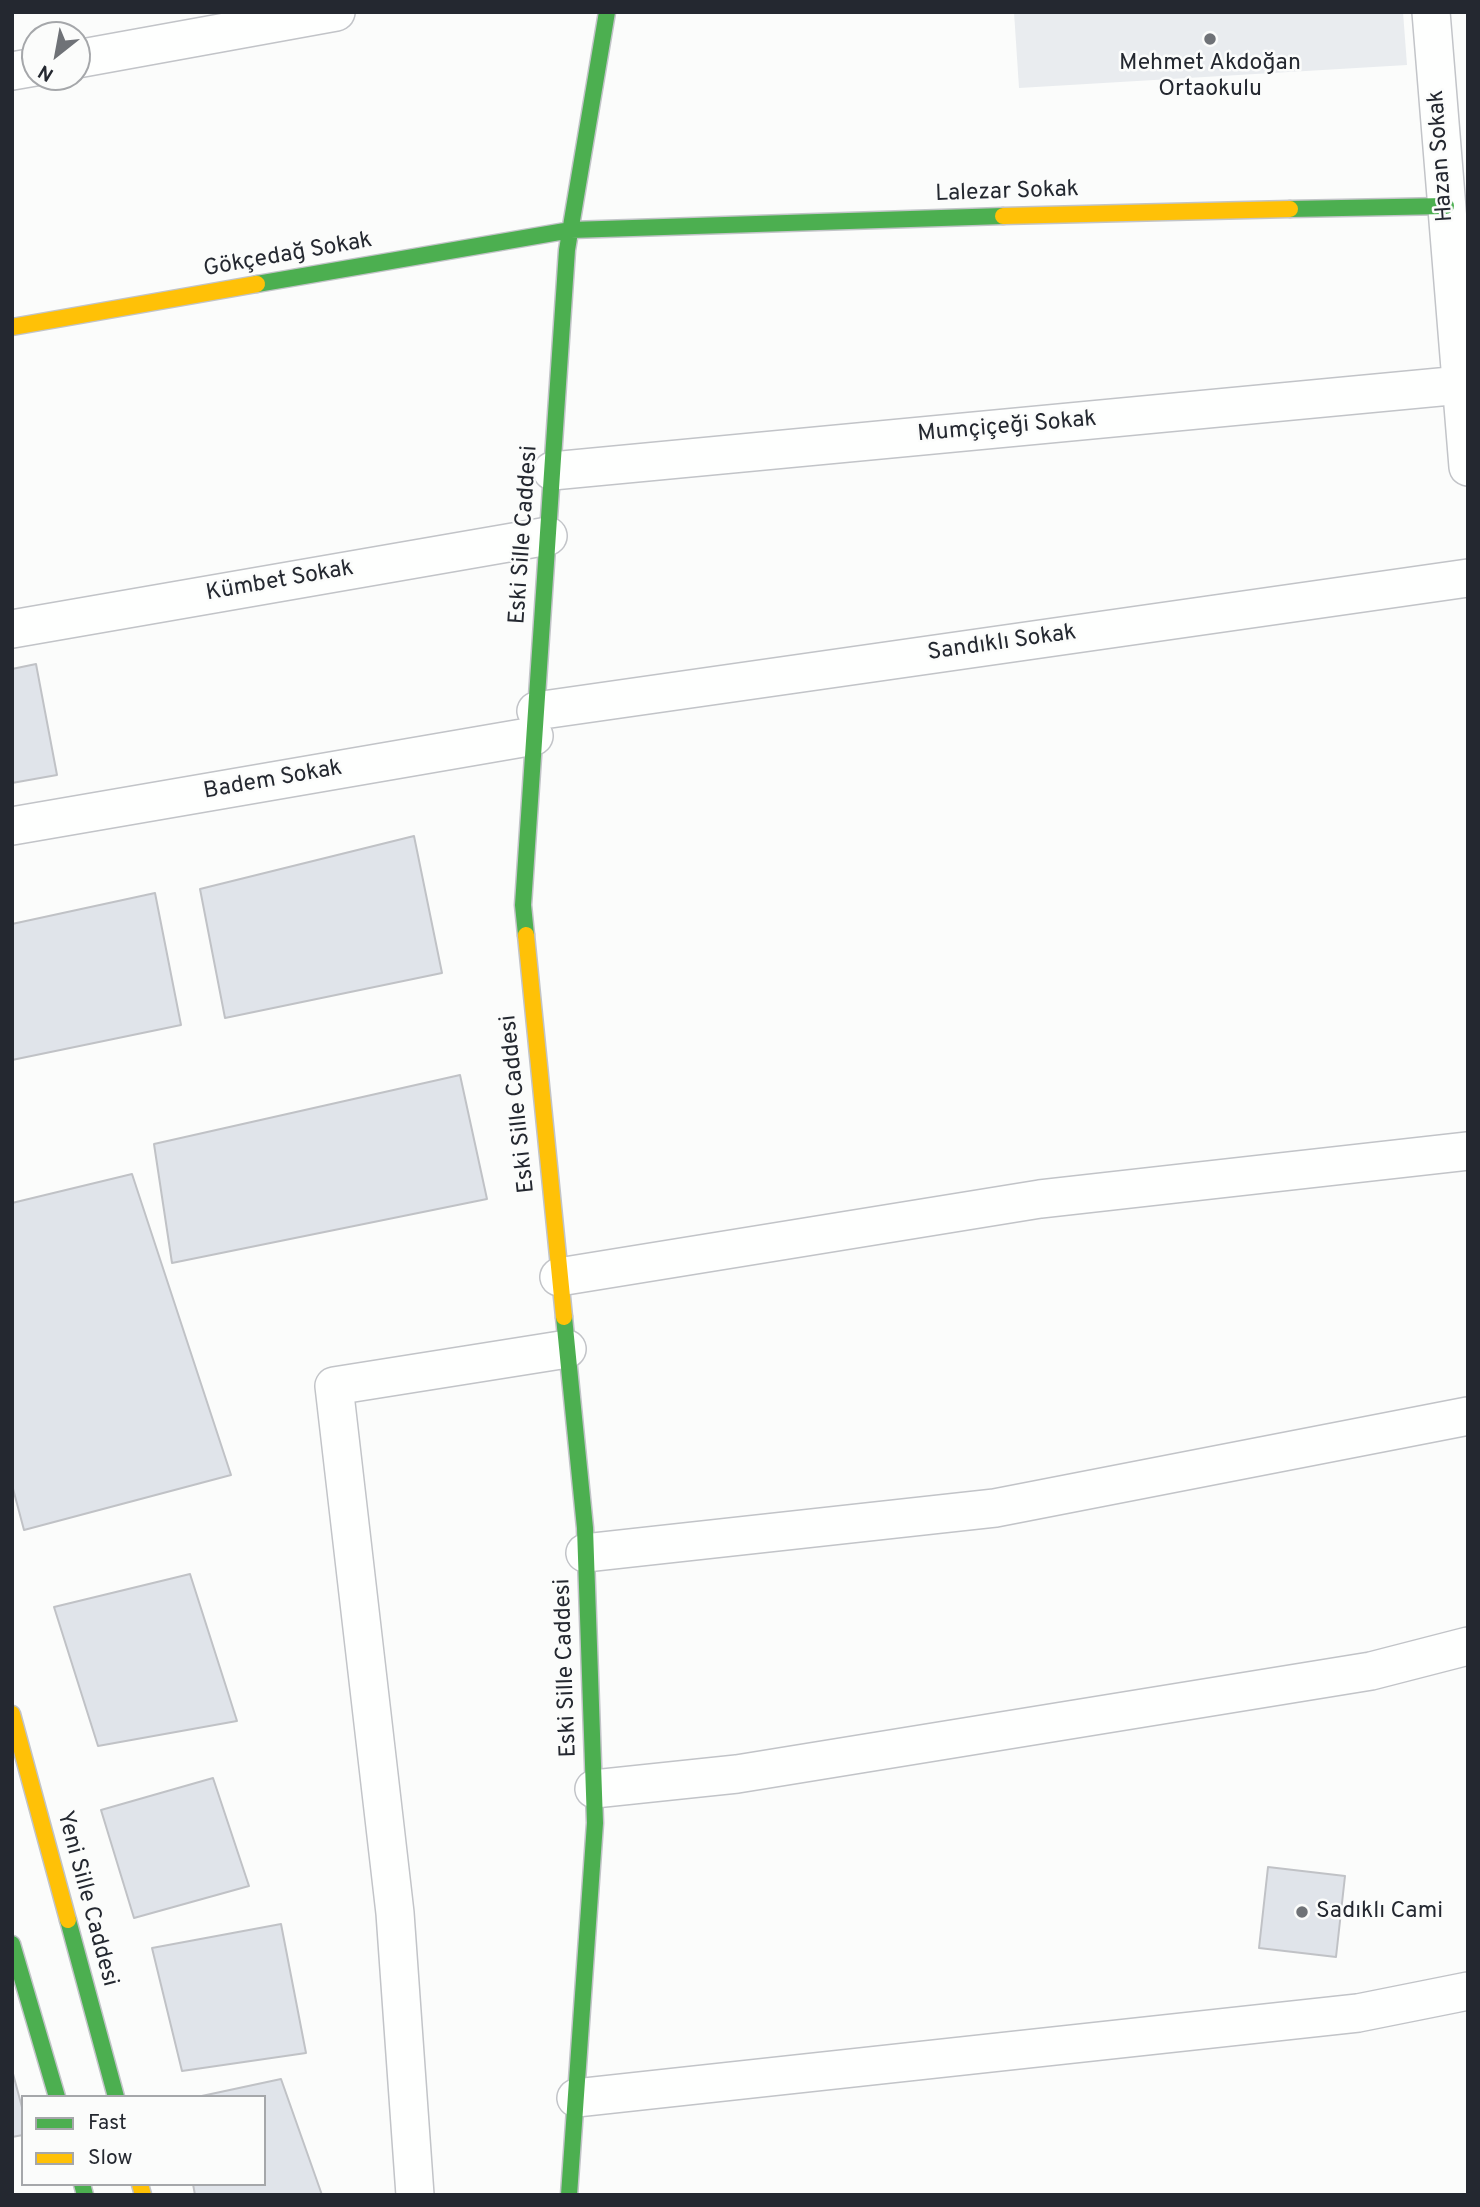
<!DOCTYPE html>
<meta charset="utf-8">
<style>
body{margin:0}
#map{position:relative;width:1480px;height:2207px;overflow:hidden;background:#fbfcfb;font-family:Overpass,sans-serif}
canvas{display:block}
.frame{position:absolute;inset:0;border:14px solid #242830;pointer-events:none}
.legend{position:absolute;left:21px;top:2095px;width:245px;height:91px;box-sizing:border-box;background:#fbfcfb;border:2px solid #a5a7aa;margin:0;padding:9px 12px;list-style:none;font-size:21px;color:#242830}
.legend li{display:flex;align-items:center;gap:14px;height:35px}
.legend b{width:35px;border:2px solid #a5a7aa}
.north{position:absolute;left:21px;top:21px;width:70px;height:70px;box-sizing:border-box;background:#fbfcfb;border:2px solid #a5a7aa;border-radius:50%;rotate:211deg;font-size:19px;font-weight:700;line-height:28px;text-align:center;color:#242830}
.north::after{content:'';display:block;margin:auto;width:24px;height:32px;background:#6f7277;clip-path:polygon(50% 0,100% 100%,50% 72%,0 100%)}
</style>
<div id="map">
<canvas width="1480" height="2207"></canvas>
<div class="frame"></div>
<ul class="legend">
<li><b style="height:9px;background:#4caf50"></b>Fast</li>
<li><b style="height:9px;background:#ffc107"></b>Slow</li>
</ul>
<div class="north">N</div>
</div>
<script>
const context = document.querySelector('canvas').getContext('2d');
context.lineJoin = 'round';
function paint(path, color) {
  context.fillStyle = color;
  context.fill(path, 'evenodd');
}
function stroke(path, color, width, dash) {
  context.strokeStyle = color;
  context.lineWidth = width;
  context.lineCap = dash ? 'butt' : 'round';
  context.setLineDash(dash || []);
  context.stroke(path);
}
function drawText(font, color, halo, rows, align = 'center') {
  context.font = font + ' Overpass,sans-serif';
  context.lineWidth = 5;
  context.setLineDash([]);
  context.textBaseline = 'middle';
  context.strokeStyle = halo;
  context.fillStyle = color;
  for (const [text, x, y, turn = 0] of rows) {
    context.save();
    context.translate(x, y);
    context.rotate((+turn || 0) * Math.PI / 180);
    context.textAlign = isNaN(turn) ? turn : align;
    if (halo) context.strokeText(text, 0, 0);
    context.fillText(text, 0, 0);
    context.restore();
  }
}
const built = new Path2D(`
 M 1014,12 L 1403,12 L 1407,65 L 1019,88 Z`);
const building = new Path2D(`
 M 36,664 L 57,775 L 12,783 L 12,669 Z
 M 414,836 L 442,973 L 225,1018 L 200,889 Z
 M 155,893 L 181,1025 L 12,1060 L 12,924 Z
 M 460,1075 L 487,1199 L 172,1263 L 154,1144 Z
 M 132,1174 L 231,1475 L 24,1530 L 12,1485 L 12,1203 Z
 M 190,1574 L 237,1721 L 98,1746 L 54,1607 Z
 M 213,1778 L 249,1886 L 134,1918 L 101,1810 Z
 M 1268,1867 L 1345,1876 L 1336,1957 L 1259,1948 Z
 M 281,1924 L 306,2053 L 182,2071 L 152,1948 Z
 M 12,2070 L 23,2111 L 23,2135 L 12,2137 Z
 M 281,2079 L 322,2195 L 195,2195 L 193,2184 L 264,2184 L 264,2097 L 197,2097 Z`);
const street = new Path2D(`
 M 1431,12 L 1468,467
 M 77,59 L 336,12
 M 12,71 L 35,67
 M 552,471 L 1461,385
 M 12,629 L 548,536
 M 536,711 L 1468,578
 M 12,826 L 534,736
 M 559,1277 L 1040,1199 L 1468,1151
 M 585,1553 L 995,1508 L 1468,1416
 M 594,1789 L 737,1774 L 1371,1671 L 1468,1646
 M 576,2098 L 1358,2013 L 1468,1991
 M 415,2195 L 395,1913 L 334,1386 L 567,1349`);
const fast = new Path2D(`
 M 1290,209 L 1446,206
 M 257,284 L 571,230 L 1003,216
 M 526,935 L 523,905 L 567,250 L 607,12
 M 564,1317 L 585,1528 L 595,1823 L 569,2195
 M 68,1920 L 116,2097
 M 12,1944 L 57,2097
 M 82,2184 L 85,2195`);
const slow = new Path2D(`
 M 1003,216 L 1290,209
 M 12,327 L 257,284
 M 526,935 L 564,1317
 M 12,1714 L 68,1920
 M 140,2184 L 143,2195`);
const markers = [
 [1210,39,7,"#6f7277"],
 [1302,1912,7,"#6f7277"]
];
const poiNames = [
 ["Mehmet Akdoğan",1210,64],
 ["Ortaokulu",1210,90],
 ["Sadıklı Cami",1316,1912,"left"]
];
const streetNames = [
 ["Hazan Sokak",1442,156,-94],
 ["Lalezar Sokak",1007,193,-2],
 ["Gökçedağ Sokak",288,256,-10],
 ["Mumçiçeği Sokak",1007,428,-5],
 ["Eski Sille Caddesi",525,535,-86],
 ["Kümbet Sokak",280,582,-10],
 ["Sandıklı Sokak",1002,644,-8],
 ["Badem Sokak",273,781,-10],
 ["Eski Sille Caddesi",519,1104,-96],
 ["Eski Sille Caddesi",567,1668,-92],
 ["Yeni Sille Caddesi",86,1899,75]
];
paint(built, '#e9ecef');
paint(building, '#e0e4ea');
stroke(building, '#c0c2c6', 2);
stroke(street, '#c2c4c8', 40);
stroke(fast, '#c2c4c8', 19);
stroke(slow, '#c2c4c8', 19);
stroke(street, '#fefffe', 37);
stroke(fast, '#4caf50', 16);
stroke(slow, '#ffc107', 16);
for (const [x, y, r, color] of markers) {
  const dot = new Path2D();
  dot.arc(x, y, r, 0, 2 * Math.PI);
  context.fillStyle = color;
  context.fill(dot);
  stroke(dot, '#fbfcfb', 2.5);
}
drawText('23px', '#242830', '#fbfcfb', poiNames);
drawText('23px', '#242830', '#fbfcfb', streetNames);
</script>
